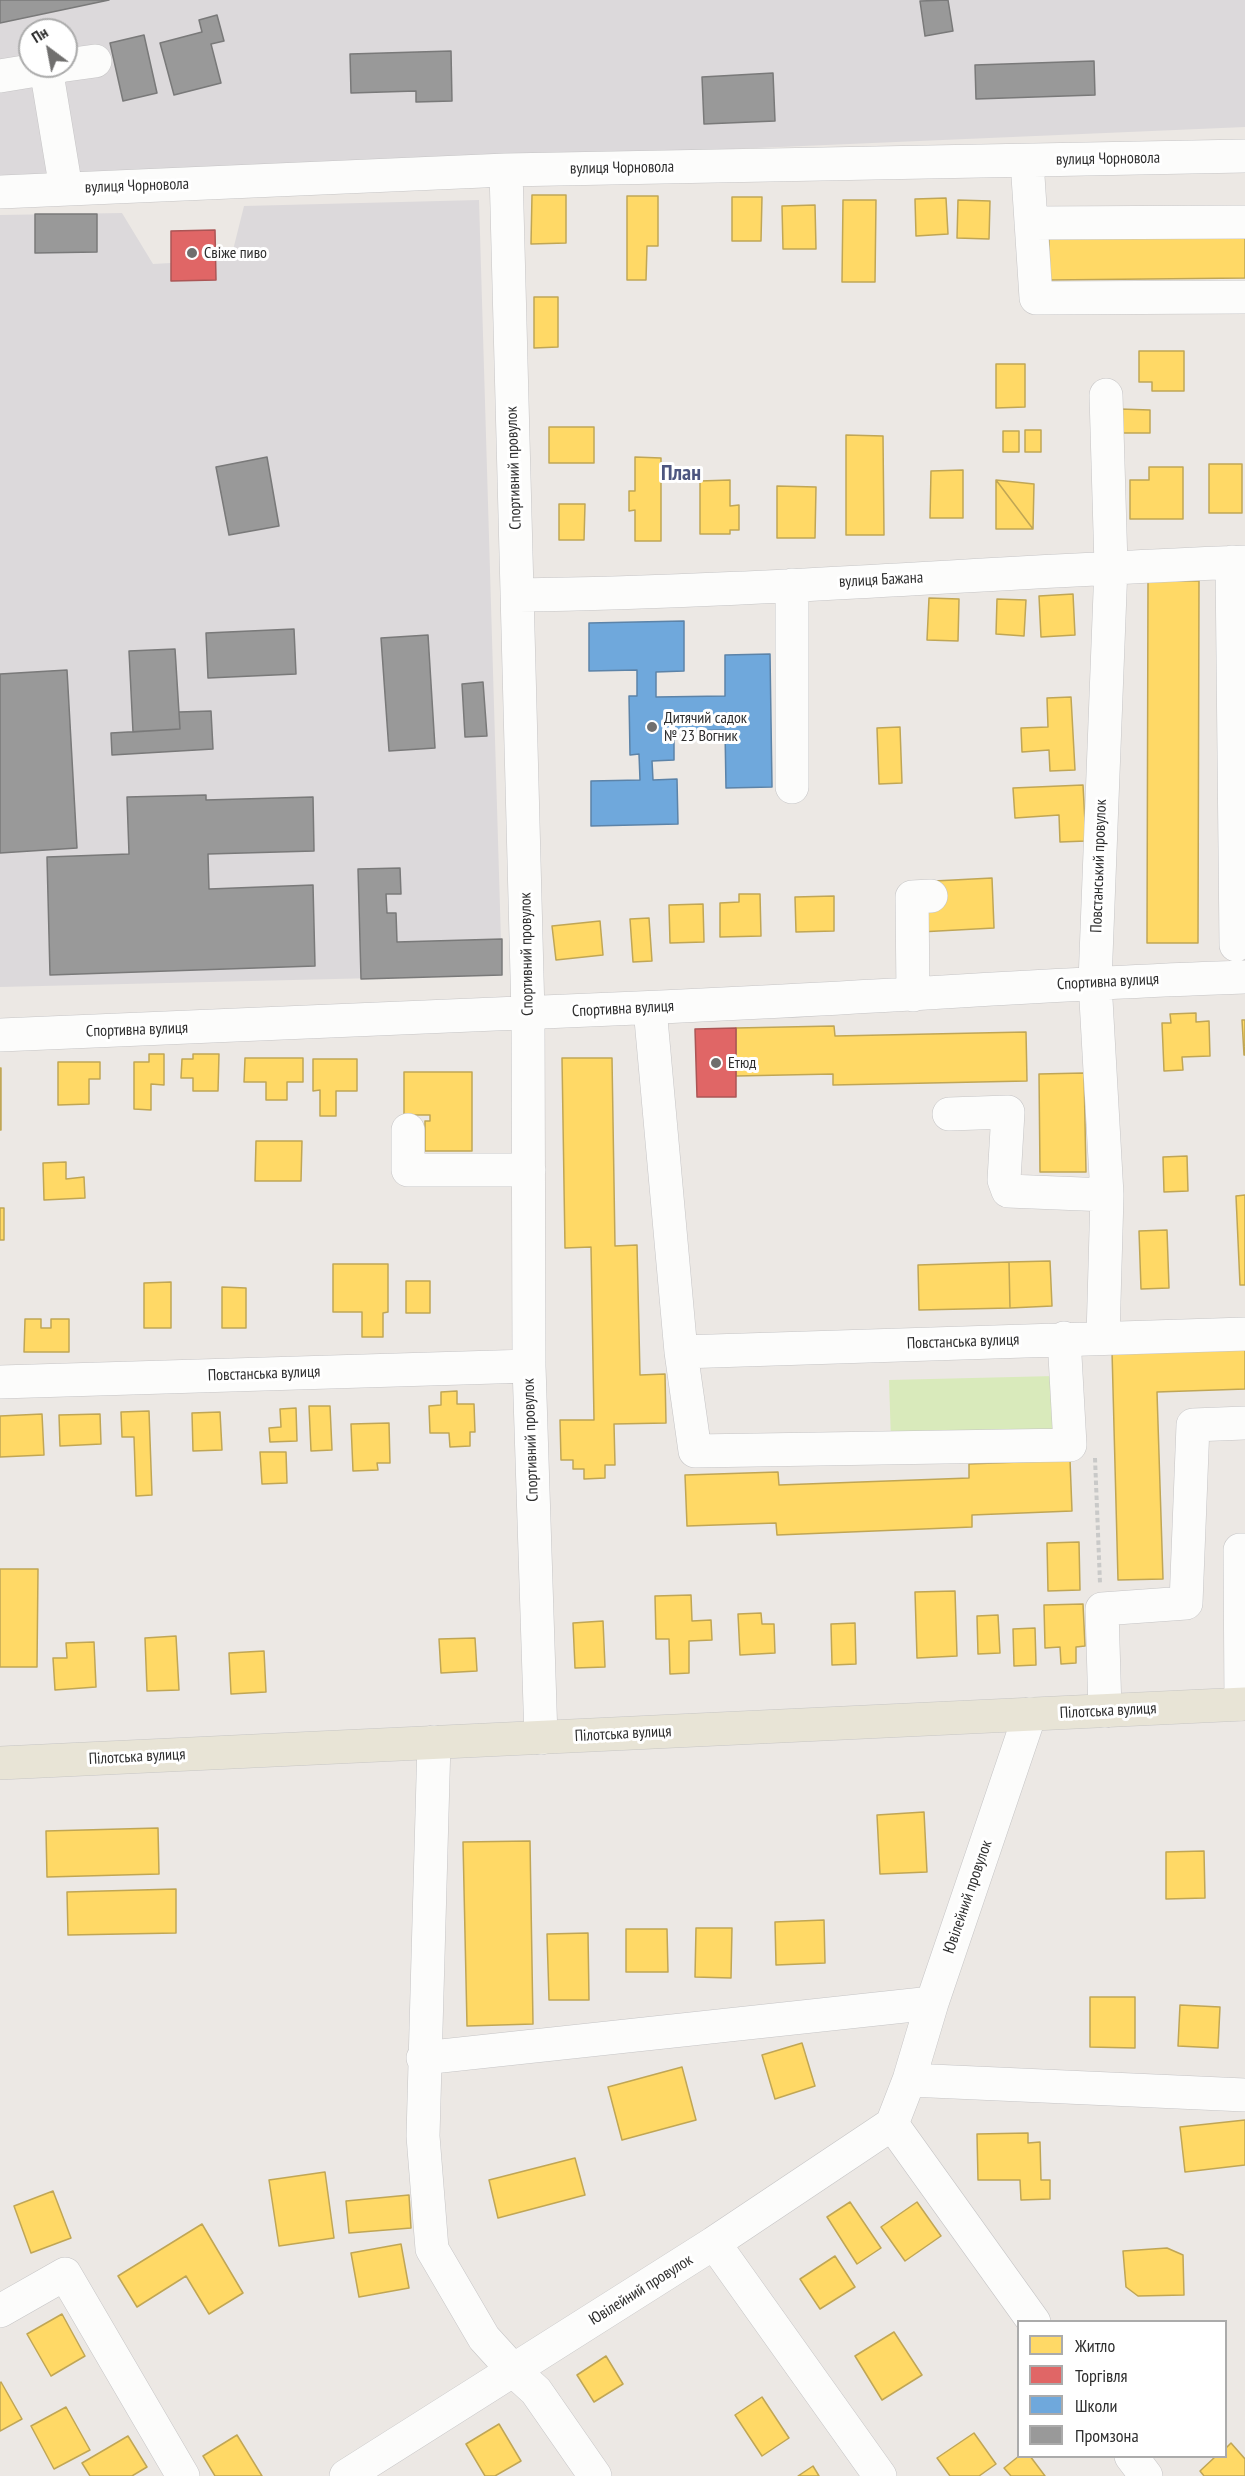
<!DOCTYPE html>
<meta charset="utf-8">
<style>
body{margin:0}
#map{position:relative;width:1245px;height:2476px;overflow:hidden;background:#ece8e4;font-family:"PT Sans Narrow",sans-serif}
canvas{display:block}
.legend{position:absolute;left:1017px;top:2320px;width:210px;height:138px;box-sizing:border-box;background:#fff;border:2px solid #ababab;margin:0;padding:8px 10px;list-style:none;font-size:18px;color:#2e2e2e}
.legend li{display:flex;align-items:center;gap:12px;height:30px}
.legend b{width:30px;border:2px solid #ababab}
.north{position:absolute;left:18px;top:18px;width:60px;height:60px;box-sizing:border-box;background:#fff;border:2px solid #ababab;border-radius:50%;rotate:328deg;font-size:16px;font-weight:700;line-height:24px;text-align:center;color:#2e2e2e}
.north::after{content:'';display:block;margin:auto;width:21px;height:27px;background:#706f6e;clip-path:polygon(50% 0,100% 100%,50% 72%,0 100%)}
</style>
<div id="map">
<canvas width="1245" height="2476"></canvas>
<ul class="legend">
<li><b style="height:16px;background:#ffd966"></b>Житло</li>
<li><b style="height:16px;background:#e06666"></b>Торгівля</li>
<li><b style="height:16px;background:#6fa8dc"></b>Школи</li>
<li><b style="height:16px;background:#999"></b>Промзона</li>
</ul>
<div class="north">Пн</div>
</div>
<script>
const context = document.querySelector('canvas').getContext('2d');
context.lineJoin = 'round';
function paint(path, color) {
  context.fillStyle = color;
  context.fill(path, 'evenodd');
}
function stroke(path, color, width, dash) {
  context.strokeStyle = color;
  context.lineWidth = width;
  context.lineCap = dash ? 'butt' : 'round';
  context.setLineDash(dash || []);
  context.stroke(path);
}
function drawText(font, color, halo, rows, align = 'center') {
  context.font = font + ' "PT Sans Narrow",sans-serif';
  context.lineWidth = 6;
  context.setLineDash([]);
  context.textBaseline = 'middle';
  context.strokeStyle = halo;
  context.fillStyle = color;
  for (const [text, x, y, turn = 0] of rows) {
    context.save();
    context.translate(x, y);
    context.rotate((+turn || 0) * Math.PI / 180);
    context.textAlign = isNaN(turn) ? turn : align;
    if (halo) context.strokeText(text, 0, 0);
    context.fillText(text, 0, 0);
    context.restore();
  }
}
const industrial = new Path2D(`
 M 0,0 L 1245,0 L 1245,127 L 477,160 L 0,184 ZM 30,30 L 66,30 L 66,66 L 30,66 Z
 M 479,200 L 502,975 L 0,987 L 0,215 L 122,213 L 153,264 L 171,263 L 172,281 L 215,280 L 215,259 L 231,258 L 244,206 Z`);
const pitch = new Path2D(`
 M 1055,1376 L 1056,1436 L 891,1441 L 889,1380 Z`);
const homes = new Path2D(`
 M 532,195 L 566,195 L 566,243 L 531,244 Z
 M 627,196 L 658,196 L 658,246 L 647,246 L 646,280 L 627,280 Z
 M 732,197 L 762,197 L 761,241 L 732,241 Z
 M 946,198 L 948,234 L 916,236 L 915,199 Z
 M 843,200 L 876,200 L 875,282 L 842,282 Z
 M 958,200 L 990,201 L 989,239 L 957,238 Z
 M 815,205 L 816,249 L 783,249 L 782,206 Z
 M 1245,230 L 1245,278 L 1049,280 L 1049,232 Z
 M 534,297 L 558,297 L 558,347 L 534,348 Z
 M 1139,351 L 1184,351 L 1184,391 L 1152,391 L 1152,382 L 1139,382 Z
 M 996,364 L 1025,364 L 1025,407 L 996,408 Z
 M 1120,409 L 1150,410 L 1150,433 L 1120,433 Z
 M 549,427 L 594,427 L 594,463 L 549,463 Z
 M 1025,430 L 1041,430 L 1041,452 L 1025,452 Z
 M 1003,431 L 1019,431 L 1019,452 L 1003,452 Z
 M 846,435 L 883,436 L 884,535 L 846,535 Z
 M 635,457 L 661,458 L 661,541 L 635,541 L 635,510 L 629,511 L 629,491 L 635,491 Z
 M 1209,464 L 1242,464 L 1242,513 L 1209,513 Z
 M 1149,467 L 1183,467 L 1183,519 L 1130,519 L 1130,480 L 1149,480 Z
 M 963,470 L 963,518 L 930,518 L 931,471 Z
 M 730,480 L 730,506 L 739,505 L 739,530 L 730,530 L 730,534 L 700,534 L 700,481 Z
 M 996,480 L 1033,529 L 996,529 Z
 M 996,480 L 1034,484 L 1033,529 Z
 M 777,486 L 816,487 L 815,538 L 777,538 Z
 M 559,504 L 585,504 L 584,540 L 559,540 Z
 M 1148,581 L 1199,581 L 1198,943 L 1147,943 Z
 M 1073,594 L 1075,635 L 1041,637 L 1039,596 Z
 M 929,598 L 959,599 L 958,641 L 927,640 Z
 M 997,599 L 1026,600 L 1024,636 L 996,634 Z
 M 1071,697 L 1075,770 L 1050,771 L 1049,750 L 1022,752 L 1021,728 L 1048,727 L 1047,698 Z
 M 900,727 L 902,783 L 879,784 L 877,728 Z
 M 1083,785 L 1086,841 L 1060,842 L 1059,815 L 1015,818 L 1013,788 Z
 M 992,878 L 994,928 L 920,932 L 918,910 L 934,881 Z
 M 739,894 L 760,894 L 761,936 L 720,937 L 720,903 L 739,902 Z
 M 834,896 L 834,931 L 796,932 L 795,897 Z
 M 703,904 L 704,942 L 670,943 L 669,905 Z
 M 649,918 L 652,961 L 633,962 L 630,919 Z
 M 600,921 L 603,955 L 556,960 L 552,926 Z
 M 1196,1013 L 1196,1022 L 1209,1021 L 1210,1056 L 1182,1057 L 1183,1070 L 1164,1071 L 1162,1023 L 1171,1023 L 1170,1014 Z
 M 1242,1020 L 1245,1020 L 1245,1055 L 1244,1055 Z
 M 834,1026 L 835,1036 L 1026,1032 L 1027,1081 L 833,1085 L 833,1074 L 736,1076 L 736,1028 Z
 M 149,1054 L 164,1054 L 164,1085 L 151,1084 L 151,1110 L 134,1109 L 134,1062 L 149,1062 Z
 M 193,1054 L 219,1054 L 218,1091 L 193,1091 L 193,1078 L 181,1078 L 182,1059 L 193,1059 Z
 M 245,1058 L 303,1058 L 303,1082 L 287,1082 L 287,1100 L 266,1100 L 266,1082 L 244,1082 Z
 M 562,1058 L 612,1058 L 615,1246 L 637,1245 L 640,1375 L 665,1374 L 666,1423 L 614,1424 L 615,1465 L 605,1465 L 605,1478 L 584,1479 L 584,1469 L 573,1469 L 573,1460 L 561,1460 L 560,1420 L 594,1420 L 591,1247 L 565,1248 Z
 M 313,1059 L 357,1059 L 357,1091 L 336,1091 L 336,1116 L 320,1116 L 320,1090 L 313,1091 Z
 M 58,1062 L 100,1062 L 100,1079 L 89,1079 L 89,1104 L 58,1105 Z
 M 0,1068 L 1,1068 L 1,1130 L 0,1130 Z
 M 404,1072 L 472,1072 L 472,1151 L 425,1151 L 425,1121 L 430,1121 L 430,1115 L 404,1115 Z
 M 1084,1073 L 1086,1172 L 1040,1172 L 1039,1074 Z
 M 256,1141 L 302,1141 L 301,1181 L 255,1181 Z
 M 1187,1156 L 1188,1191 L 1164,1192 L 1163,1157 Z
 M 66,1162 L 66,1179 L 84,1177 L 85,1198 L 44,1200 L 43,1163 Z
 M 1245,1195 L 1245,1285 L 1240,1285 L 1236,1196 Z
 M 0,1208 L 4,1208 L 4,1240 L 0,1240 Z
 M 1167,1230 L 1169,1288 L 1141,1289 L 1139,1231 Z
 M 1050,1261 L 1052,1306 L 1010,1308 L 1009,1262 Z
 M 1009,1262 L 1010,1308 L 919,1310 L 918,1265 Z
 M 333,1264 L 388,1264 L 388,1312 L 383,1313 L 383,1337 L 362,1337 L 362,1312 L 333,1312 Z
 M 406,1281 L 430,1281 L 430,1313 L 406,1313 Z
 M 171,1282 L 171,1328 L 144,1328 L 144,1283 Z
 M 222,1287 L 246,1288 L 246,1328 L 222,1328 Z
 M 25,1319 L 41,1319 L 41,1328 L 51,1328 L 51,1319 L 69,1319 L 69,1352 L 24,1352 Z
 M 1245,1346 L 1245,1389 L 1157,1392 L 1163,1579 L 1118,1580 L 1112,1351 Z
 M 457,1391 L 457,1404 L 474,1404 L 475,1432 L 470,1432 L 470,1446 L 450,1447 L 449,1433 L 430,1433 L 429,1406 L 441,1405 L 441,1392 Z
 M 309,1406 L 330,1406 L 332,1450 L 311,1451 Z
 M 296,1408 L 297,1441 L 270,1442 L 269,1428 L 281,1427 L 280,1409 Z
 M 149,1411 L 152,1495 L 136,1496 L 134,1437 L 122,1437 L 121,1412 Z
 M 220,1412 L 222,1450 L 193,1451 L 192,1413 Z
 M 42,1414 L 44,1455 L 0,1457 L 0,1416 Z
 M 100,1414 L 101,1444 L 60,1446 L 59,1415 Z
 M 389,1423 L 390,1463 L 377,1463 L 378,1470 L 353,1471 L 351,1424 Z
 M 260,1452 L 286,1452 L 287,1483 L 262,1484 Z
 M 1070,1460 L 1072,1511 L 972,1515 L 972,1527 L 777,1535 L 776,1523 L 687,1526 L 685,1475 L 778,1472 L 779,1485 L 969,1478 L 969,1464 Z
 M 1079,1542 L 1080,1590 L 1048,1591 L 1047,1543 Z
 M 0,1569 L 38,1569 L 37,1667 L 0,1667 Z
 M 955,1591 L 957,1656 L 917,1658 L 915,1592 Z
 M 691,1595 L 692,1621 L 711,1620 L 712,1640 L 689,1641 L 689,1673 L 670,1674 L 669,1639 L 656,1639 L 655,1596 Z
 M 1083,1604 L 1085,1646 L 1076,1647 L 1076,1663 L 1061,1664 L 1060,1647 L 1045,1648 L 1044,1605 Z
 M 761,1613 L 762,1624 L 774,1624 L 775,1653 L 740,1655 L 738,1614 Z
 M 998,1615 L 1000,1653 L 978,1654 L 977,1616 Z
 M 603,1621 L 605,1667 L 575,1668 L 573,1623 Z
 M 855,1623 L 856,1664 L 832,1665 L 831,1624 Z
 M 1035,1628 L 1036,1665 L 1014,1666 L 1013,1629 Z
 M 176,1636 L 179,1690 L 147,1691 L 145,1638 Z
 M 475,1638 L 477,1671 L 441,1673 L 439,1639 Z
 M 94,1642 L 96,1687 L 55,1690 L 53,1658 L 67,1658 L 66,1643 Z
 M 264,1651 L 266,1692 L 231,1694 L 229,1653 Z
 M 924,1812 L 927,1872 L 880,1874 L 877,1815 Z
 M 158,1828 L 159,1874 L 47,1877 L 46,1831 Z
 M 530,1841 L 533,2024 L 467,2026 L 463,1842 Z
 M 1204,1851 L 1205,1898 L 1166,1899 L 1166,1852 Z
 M 176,1889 L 176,1933 L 68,1935 L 67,1892 Z
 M 824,1920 L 825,1963 L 776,1965 L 775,1922 Z
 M 696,1928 L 732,1928 L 731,1978 L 695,1977 Z
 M 626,1929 L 667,1929 L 668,1972 L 626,1972 Z
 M 588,1933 L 589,2000 L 549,2000 L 547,1934 Z
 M 1090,1997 L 1135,1997 L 1135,2048 L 1090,2047 Z
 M 1180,2005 L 1220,2007 L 1218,2048 L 1178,2046 Z
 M 802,2043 L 815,2086 L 775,2099 L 762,2055 Z
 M 682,2067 L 696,2120 L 622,2140 L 608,2087 Z
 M 1245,2120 L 1245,2165 L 1185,2172 L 1180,2127 Z
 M 1028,2133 L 1028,2143 L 1040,2142 L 1041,2180 L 1050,2180 L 1050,2199 L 1021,2200 L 1020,2180 L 978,2180 L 977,2134 Z
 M 575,2158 L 585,2195 L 498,2218 L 489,2180 Z
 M 325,2172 L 334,2238 L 279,2246 L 269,2180 Z
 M 53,2191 L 71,2238 L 31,2253 L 14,2206 Z
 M 409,2195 L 411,2228 L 349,2233 L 346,2201 Z
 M 850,2202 L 881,2248 L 857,2264 L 827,2217 Z
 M 917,2202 L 941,2236 L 905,2261 L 881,2227 Z
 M 202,2224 L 243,2293 L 209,2314 L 186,2276 L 137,2307 L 118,2276 Z
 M 401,2244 L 409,2288 L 359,2297 L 351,2253 Z
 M 1167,2248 L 1183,2255 L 1184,2295 L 1138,2296 L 1126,2287 L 1123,2251 Z
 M 835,2256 L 855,2287 L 820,2309 L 800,2279 Z
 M 62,2314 L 85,2356 L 51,2376 L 27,2334 Z
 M 894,2332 L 922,2375 L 882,2400 L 855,2356 Z
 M 606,2356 L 623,2384 L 594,2402 L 577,2375 Z
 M 1,2382 L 22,2419 L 0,2431 L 0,2383 Z
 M 762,2397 L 789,2438 L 762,2456 L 735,2415 Z
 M 66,2407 L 90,2450 L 54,2469 L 31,2426 Z
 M 499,2424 L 521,2461 L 495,2476 L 485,2476 L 466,2444 Z
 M 974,2433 L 996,2464 L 979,2476 L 950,2476 L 937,2458 Z
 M 237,2435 L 262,2476 L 215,2476 L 203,2456 Z
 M 128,2436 L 147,2467 L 132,2476 L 90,2476 L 82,2463 Z
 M 1231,2443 L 1245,2459 L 1245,2476 L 1204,2476 L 1200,2471 L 1216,2456 L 1226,2456 L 1226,2448 Z
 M 1019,2456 L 1030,2456 L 1045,2476 L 1011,2476 L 1004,2468 Z
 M 813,2466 L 819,2476 L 798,2476 Z`);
const shops = new Path2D(`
 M 215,230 L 216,280 L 171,281 L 171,231 Z
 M 736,1028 L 736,1097 L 697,1097 L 695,1029 Z`);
const schools = new Path2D(`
 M 684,621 L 684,671 L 656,672 L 656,697 L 725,696 L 725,655 L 770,654 L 772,787 L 726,788 L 725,730 L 674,731 L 674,760 L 652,761 L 653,780 L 677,779 L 678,824 L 591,826 L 591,781 L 640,780 L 639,754 L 630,755 L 629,696 L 637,696 L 637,670 L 589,671 L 589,623 Z`);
const industry = new Path2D(`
 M 0,0 L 109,0 L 0,23 Z
 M 948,0 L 953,31 L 925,36 L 920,1 Z
 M 217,15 L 224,41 L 211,44 L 221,83 L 174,95 L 160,43 L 202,32 L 199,20 Z
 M 144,35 L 157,93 L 123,101 L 110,43 Z
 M 451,51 L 452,101 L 416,102 L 416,91 L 351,93 L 350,54 Z
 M 1094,61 L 1095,95 L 976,99 L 975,65 Z
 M 773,73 L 775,121 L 704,124 L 702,77 Z
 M 35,214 L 97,214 L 97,252 L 35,253 Z
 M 267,457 L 279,526 L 229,535 L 216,467 Z
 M 294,629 L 296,674 L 208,678 L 206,633 Z
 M 428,635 L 435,748 L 389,751 L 381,638 Z
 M 175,649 L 180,729 L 133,732 L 129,651 Z
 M 67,670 L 77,848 L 0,853 L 0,674 Z
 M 483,682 L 487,736 L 465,737 L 462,684 Z
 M 211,711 L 213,749 L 112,755 L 111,733 L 180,729 L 179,712 Z
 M 206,795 L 206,800 L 313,797 L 314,851 L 208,854 L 209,889 L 313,885 L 315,966 L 50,975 L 47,857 L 129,854 L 127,797 Z
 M 400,868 L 401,894 L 386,894 L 387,913 L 396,913 L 397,942 L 502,939 L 502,975 L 361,979 L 358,869 Z`);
const path = new Path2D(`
 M 1095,1458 L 1100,1583`);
const minor = new Path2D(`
 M 66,65 L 95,61
 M 46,68 L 66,189
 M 0,76 L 61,66
 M 1027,161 L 1036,298 L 1245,297
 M 506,170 L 528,1014 L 529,1366 L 541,1738
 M 0,192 L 506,170 L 1245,156
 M 1031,223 L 1245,222
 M 1232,562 L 1236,945
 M 792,585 L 792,787
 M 518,595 C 760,592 1003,571 1245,562
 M 913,995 L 912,897 L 931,896
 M 650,1008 L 681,1352 L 695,1451 L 1070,1445 L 1064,1338
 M 0,1035 C 255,1025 509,1015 763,1002 C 924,994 1084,982 1245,977
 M 949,1114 L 1008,1112 L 1004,1180 L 1008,1191 L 1107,1195
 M 408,1130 L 408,1170 L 529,1170
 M 1103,1337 L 1107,1195 L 1095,982 L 1111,566 L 1106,395
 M 681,1352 L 1245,1334
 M 0,1382 L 529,1366
 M 1241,1704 L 1240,1550 L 1245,1550
 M 1105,1711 L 1102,1609 L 1186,1603 L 1193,1425 L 1245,1423
 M 434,1742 L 423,2136 L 432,2249 L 484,2338 L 514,2371 L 536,2391 L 595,2476
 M 423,2058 L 932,2003
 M 909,2080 L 1245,2095
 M 892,2124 L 1034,2322
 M 714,2243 L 880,2476
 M 0,2311 L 65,2274 L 183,2476
 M 1131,2456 L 1146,2476
 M 346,2476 L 714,2243 L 892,2124 L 909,2080 L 932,2003 L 1030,1714`);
const major = new Path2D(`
 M 0,1763 L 1245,1704`);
const markers = [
 [192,253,6,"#706f6e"],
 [652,727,6,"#706f6e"],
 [716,1063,6,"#706f6e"]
];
const streetNames = [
 ["вулиця Чорновола",1108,159,-1],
 ["вулиця Чорновола",622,168,-1],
 ["вулиця Чорновола",137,186,-2],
 ["Спортивний провулок",514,468,-92],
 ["вулиця Бажана",881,580,-3],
 ["Повстанський провулок",1099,866,-88],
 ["Спортивний провулок",527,954,-91],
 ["Спортивна вулиця",1108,982,-3],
 ["Спортивна вулиця",623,1009,-3],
 ["Спортивна вулиця",137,1030,-2],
 ["Повстанська вулиця",963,1342,-2],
 ["Повстанська вулиця",264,1374,-2],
 ["Спортивний провулок",531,1440,-92],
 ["Пілотська вулиця",1108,1711,-3],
 ["Пілотська вулиця",623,1734,-3],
 ["Пілотська вулиця",137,1757,-3],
 ["Ювілейний провулок",968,1897,-71],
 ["Ювілейний провулок",641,2290,-32]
];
const poiNames = [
 ["Свіже пиво",204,253],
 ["Дитячий садок",664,718],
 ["№ 23 Вогник",664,736],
 ["Етюд",728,1063]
];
const districtNames = [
 ["План",681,474]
];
paint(industrial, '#dcd9db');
paint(pitch, '#d9eabb');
paint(homes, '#ffd966');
stroke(homes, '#c0a655', 1.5);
paint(shops, '#e06666');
stroke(shops, '#ab5555', 1.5);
paint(schools, '#6fa8dc');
stroke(schools, '#5c83a8', 1.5);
paint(industry, '#999');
stroke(industry, '#797979', 1.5);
stroke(minor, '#c5c4c5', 34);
stroke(major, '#c6c5c4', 34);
stroke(path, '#c9c9c8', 4, [4.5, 3]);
stroke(minor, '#fcfcfb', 33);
stroke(major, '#e8e4d6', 33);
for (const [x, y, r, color] of markers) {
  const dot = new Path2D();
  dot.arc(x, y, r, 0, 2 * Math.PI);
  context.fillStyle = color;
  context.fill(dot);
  stroke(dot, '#fff', 2);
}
drawText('16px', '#2e2e2e', '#fff', streetNames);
drawText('16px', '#2e2e2e', '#fff', poiNames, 'left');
drawText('bold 22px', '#4d5680', '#fff', districtNames);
</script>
